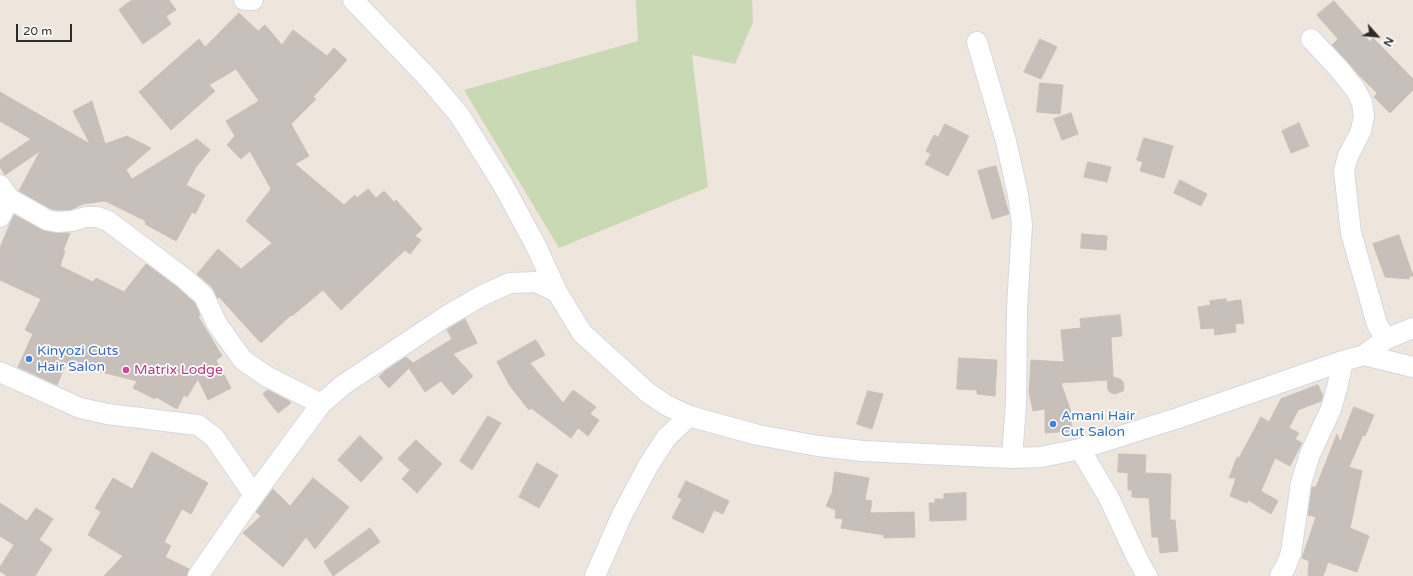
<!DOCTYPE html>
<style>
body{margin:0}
#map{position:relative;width:1413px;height:576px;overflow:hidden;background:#eee5dd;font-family:"Varela Round",sans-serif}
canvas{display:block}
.north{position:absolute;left:1357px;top:16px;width:40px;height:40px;-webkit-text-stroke:3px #fff;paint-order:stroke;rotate:117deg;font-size:11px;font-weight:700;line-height:16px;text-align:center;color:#2c2c2c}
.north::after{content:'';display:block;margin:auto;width:14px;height:18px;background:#2c2c2c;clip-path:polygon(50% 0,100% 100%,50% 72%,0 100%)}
.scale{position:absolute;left:16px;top:24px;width:56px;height:18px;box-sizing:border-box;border:2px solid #2c2c2c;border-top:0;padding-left:5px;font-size:12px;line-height:14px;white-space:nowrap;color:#2c2c2c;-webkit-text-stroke:3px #fff;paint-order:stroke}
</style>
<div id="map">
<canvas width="1413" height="576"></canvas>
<div class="north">N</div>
<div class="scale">20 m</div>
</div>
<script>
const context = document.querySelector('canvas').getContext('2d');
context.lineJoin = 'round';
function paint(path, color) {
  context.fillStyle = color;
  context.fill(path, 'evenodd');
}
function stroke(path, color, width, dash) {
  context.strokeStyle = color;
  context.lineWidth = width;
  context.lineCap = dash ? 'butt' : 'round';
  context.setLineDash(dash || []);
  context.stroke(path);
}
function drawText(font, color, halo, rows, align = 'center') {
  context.font = font + ' "Varela Round",sans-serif';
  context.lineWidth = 3.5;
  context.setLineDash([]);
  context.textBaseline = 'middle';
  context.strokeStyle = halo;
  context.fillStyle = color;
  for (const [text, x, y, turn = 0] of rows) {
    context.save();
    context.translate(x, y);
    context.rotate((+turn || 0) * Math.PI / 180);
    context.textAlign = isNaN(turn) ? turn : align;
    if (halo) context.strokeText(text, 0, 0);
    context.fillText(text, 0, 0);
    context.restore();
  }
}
const cemetery = new Path2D(`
 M 636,0 L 752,0 L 753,22 L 735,64 L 692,55 L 708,187 L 559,248 L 464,90 L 638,41 Z`);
const building = new Path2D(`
 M 132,0 L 169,0 L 176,10 L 166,16 L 171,24 L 143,44 L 119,10 Z
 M 1334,1 L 1370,42 L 1373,38 L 1413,79 L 1413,90 L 1390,113 L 1374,97 L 1377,93 L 1359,75 L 1332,45 L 1338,39 L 1317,15 Z
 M 239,13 L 258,31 L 265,25 L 282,45 L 293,30 L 327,56 L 334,48 L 347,60 L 313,97 L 316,99 L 291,124 L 309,156 L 295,164 L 344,205 L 355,195 L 357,198 L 368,189 L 376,198 L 384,191 L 394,202 L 396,200 L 422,229 L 415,236 L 421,240 L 410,254 L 405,250 L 341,310 L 323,290 L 292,316 L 291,315 L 261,343 L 219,297 L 217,298 L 212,287 L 197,274 L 218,249 L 241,269 L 272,243 L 246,221 L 271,189 L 250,151 L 241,159 L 227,145 L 235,136 L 226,121 L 259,101 L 236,69 L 209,85 L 215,91 L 171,130 L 139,92 L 199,39 L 205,47 Z
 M 1040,39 L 1057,47 L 1041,79 L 1024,72 Z
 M 1040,83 L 1063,85 L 1060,114 L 1037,112 Z
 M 0,92 L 90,144 L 73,111 L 92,101 L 105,144 L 127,136 L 151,148 L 126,170 L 132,179 L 197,139 L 210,150 L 196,167 L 186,185 L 205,195 L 195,214 L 192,212 L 176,241 L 145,224 L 146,221 L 105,201 L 83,204 L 70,210 L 58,210 L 51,209 L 19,191 L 40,151 L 5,175 L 0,167 L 0,160 L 31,139 L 0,121 Z
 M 1071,113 L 1078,134 L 1062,140 L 1054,119 Z
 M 1299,123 L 1309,146 L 1291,153 L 1282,131 Z
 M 945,124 L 969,136 L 948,176 L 925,164 L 931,154 L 926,151 L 934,135 L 938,137 Z
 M 1144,138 L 1173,146 L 1164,178 L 1140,171 L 1143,162 L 1137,160 Z
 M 1088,162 L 1111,167 L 1107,182 L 1084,177 Z
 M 996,166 L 1009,214 L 992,219 L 978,171 Z
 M 1180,180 L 1207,194 L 1201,206 L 1174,193 Z
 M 14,215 L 45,231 L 58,233 L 70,233 L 63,251 L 65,251 L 60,266 L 93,282 L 96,278 L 124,292 L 146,264 L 177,287 L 195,303 L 200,315 L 198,316 L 222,356 L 216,360 L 231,388 L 208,400 L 198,379 L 187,397 L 184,395 L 177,409 L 156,397 L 155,399 L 133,388 L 137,381 L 66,363 L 57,385 L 18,367 L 33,334 L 25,330 L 41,299 L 0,280 L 0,248 Z
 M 1082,234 L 1107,236 L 1106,250 L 1081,248 Z
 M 1399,235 L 1413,276 L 1409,276 L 1409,279 L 1385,277 L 1373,244 Z
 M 1226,299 L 1226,302 L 1241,300 L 1244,323 L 1235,324 L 1236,332 L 1215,335 L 1214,328 L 1201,329 L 1198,307 L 1211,305 L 1210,301 Z
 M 1120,315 L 1122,336 L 1111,337 L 1113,377 L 1120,379 L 1123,382 L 1124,387 L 1123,391 L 1115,394 L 1111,393 L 1108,390 L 1107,380 L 1061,383 L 1071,412 L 1072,431 L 1045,433 L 1045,409 L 1033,411 L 1029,392 L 1031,360 L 1064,362 L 1061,330 L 1081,328 L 1080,319 Z
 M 465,319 L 477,343 L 453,354 L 473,376 L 453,395 L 441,381 L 425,392 L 409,368 L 389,388 L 379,377 L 385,371 L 406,357 L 413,363 L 452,339 L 447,330 Z
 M 536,340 L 545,355 L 530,363 L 563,403 L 573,390 L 596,407 L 590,414 L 599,420 L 588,436 L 578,428 L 571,438 L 531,408 L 529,410 L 510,386 L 497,362 Z
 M 959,358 L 997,360 L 995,396 L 977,394 L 977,390 L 957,389 Z
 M 1318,385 L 1323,396 L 1321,401 L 1298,410 L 1289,428 L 1299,433 L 1295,439 L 1302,443 L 1290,466 L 1275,458 L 1261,491 L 1278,501 L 1271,514 L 1248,500 L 1247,503 L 1230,496 L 1236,478 L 1229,478 L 1237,457 L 1239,458 L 1261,417 L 1269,422 L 1281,399 Z
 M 268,390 L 289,401 L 291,403 L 278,413 L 263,394 Z
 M 868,391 L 883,394 L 872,429 L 857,424 Z
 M 1354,407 L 1374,415 L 1365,436 L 1363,435 L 1349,467 L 1362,471 L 1350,528 L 1369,536 L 1357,572 L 1328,562 L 1323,576 L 1308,576 L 1309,561 L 1302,558 L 1316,517 L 1308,515 L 1312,487 L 1316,487 L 1337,434 L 1340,442 Z
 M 488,416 L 501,423 L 472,470 L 460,461 Z
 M 360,436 L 383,458 L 361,482 L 338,460 Z
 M 416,440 L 442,464 L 417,493 L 402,479 L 410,470 L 398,459 Z
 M 152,452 L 208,483 L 191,514 L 182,509 L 164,542 L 171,546 L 165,557 L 189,569 L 187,576 L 104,576 L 123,556 L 88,535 L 101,512 L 95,508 L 113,478 L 132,489 Z
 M 1119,454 L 1146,455 L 1145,473 L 1171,474 L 1170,520 L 1175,520 L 1178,551 L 1160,553 L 1158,537 L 1152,537 L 1149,498 L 1132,497 L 1132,490 L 1128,490 L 1128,473 L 1118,472 Z
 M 537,463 L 558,475 L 539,508 L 519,497 Z
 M 835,472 L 869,478 L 865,500 L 872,501 L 870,513 L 914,512 L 915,537 L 884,538 L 884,535 L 841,528 L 843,519 L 835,518 L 836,510 L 826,506 L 832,493 Z
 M 313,478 L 349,507 L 315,549 L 306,537 L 283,567 L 243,533 L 261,516 L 256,512 L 273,489 L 290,506 Z
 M 686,481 L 729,501 L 723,514 L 714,510 L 703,533 L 672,518 L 682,499 L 678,497 Z
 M 966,493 L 966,520 L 930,521 L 929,503 L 935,503 L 935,499 L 944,499 L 944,494 Z
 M 0,503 L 27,521 L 36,508 L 53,519 L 39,540 L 52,549 L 35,576 L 7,576 L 0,571 L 0,567 L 14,545 L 0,536 Z
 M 370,528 L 380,542 L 333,576 L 324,562 Z`);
const minor = new Path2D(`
 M 244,0 L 253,0
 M 353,0 L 429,79 L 460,116 L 503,185 L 536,246 L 557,292
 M 1311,39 L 1339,69 L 1355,89 L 1362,102 L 1364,116 L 1361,131 L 1348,156 L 1344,171 L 1351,233 L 1377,324 L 1386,339
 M 977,42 L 1006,141 L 1018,195 L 1022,224 L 1017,308 L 1016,403 L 1012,458
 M 0,185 L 10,199 L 47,220 L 57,222 L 72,221 L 86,217 L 97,217 L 108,221 L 184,278 L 204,296 L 217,324 L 243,360 L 266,376 L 321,404
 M 0,217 L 10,199
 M 1364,355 L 1413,367
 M 0,372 L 80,408 L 107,414 L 198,425 L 214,437 L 254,495
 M 1080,449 L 1109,498 L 1137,558 L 1147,576
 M 198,576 L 254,495 L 321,404 L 343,385 L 445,317 L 483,295 L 510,283 L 536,282 L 557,292 L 582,333 L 647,392 L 666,405 L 689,416 L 758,435 L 818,446 L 863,451 L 1012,458 L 1041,457 L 1080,449 L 1178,418 L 1343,361 L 1364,355 L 1386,339 L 1413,328
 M 595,576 L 622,515 L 648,466 L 666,438 L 689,416
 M 1280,576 L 1286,566 L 1291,553 L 1301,483 L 1310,454 L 1331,409 L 1337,388 L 1343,361`);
const markers = [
 [29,359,4,"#3f7fe0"],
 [126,370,4,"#d1479c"],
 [1053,424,4,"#3f7fe0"]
];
const shopNames = [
 ["Kinyozi Cuts",37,351],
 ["Hair Salon",37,367],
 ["Amani Hair",1061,416],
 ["Cut Salon",1061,432]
];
const hotelNames = [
 ["Matrix Lodge",134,370]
];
paint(cemetery, '#c9d9b3');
paint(building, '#c6bfba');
stroke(building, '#cac1b6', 1);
stroke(minor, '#d2d8e5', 22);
stroke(minor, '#fff', 20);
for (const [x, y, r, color] of markers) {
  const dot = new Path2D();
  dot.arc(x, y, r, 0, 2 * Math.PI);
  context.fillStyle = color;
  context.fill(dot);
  stroke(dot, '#fff', 1.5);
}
drawText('14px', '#366cbe', '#fff', shopNames, 'left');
drawText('14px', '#b23c85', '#fff', hotelNames, 'left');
</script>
